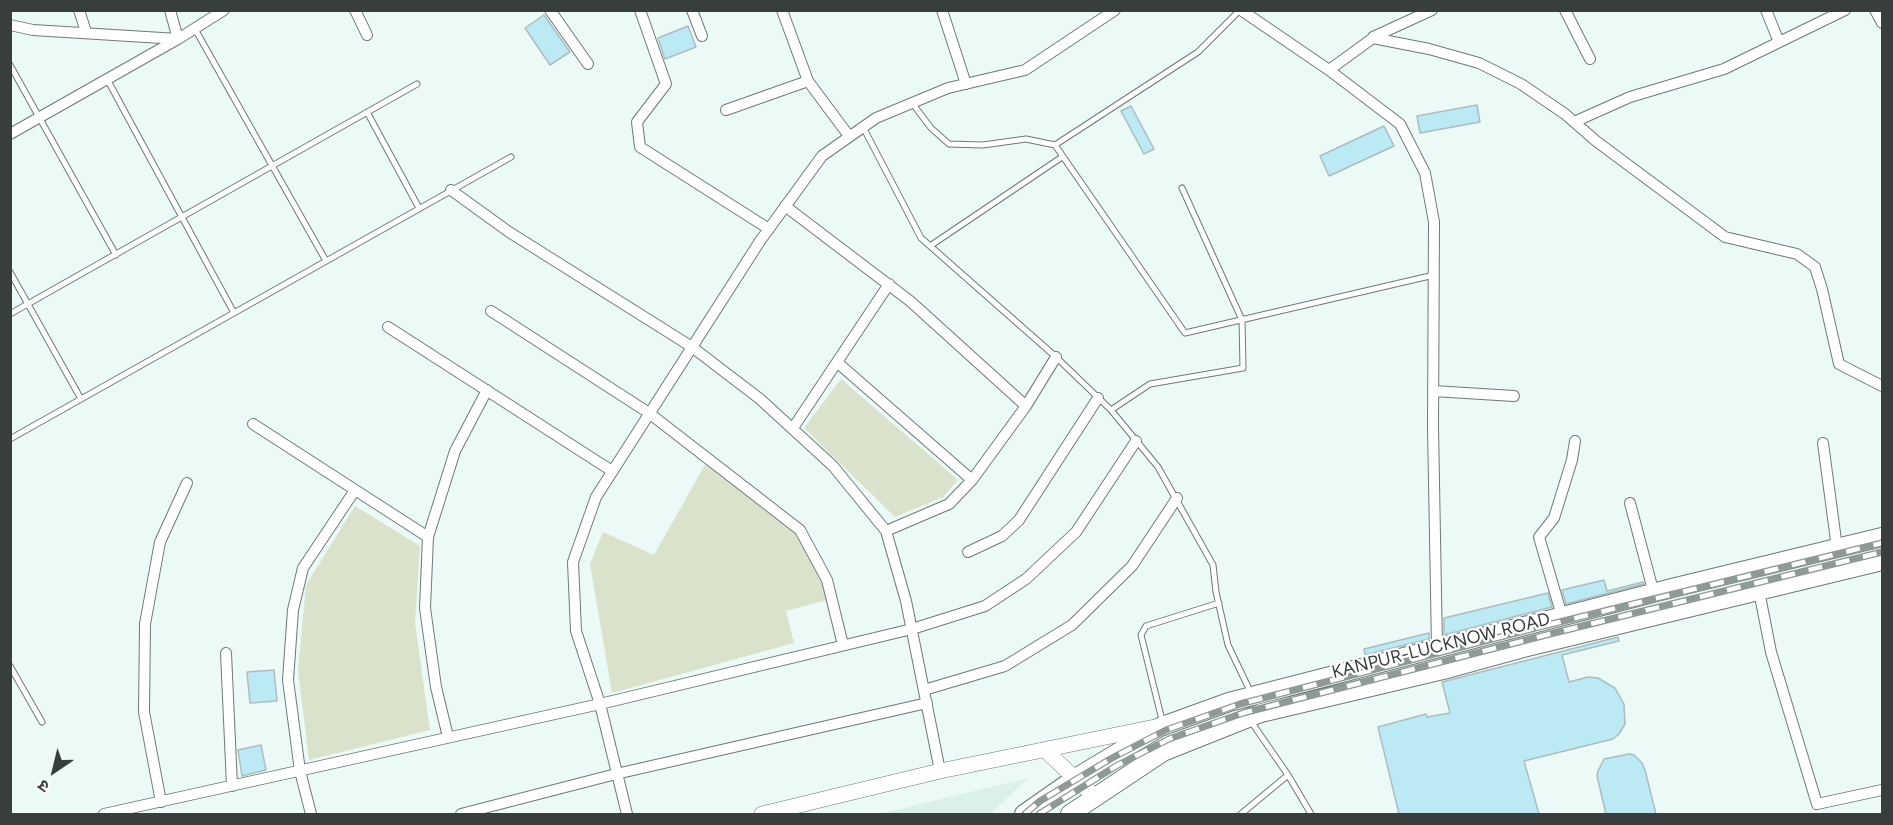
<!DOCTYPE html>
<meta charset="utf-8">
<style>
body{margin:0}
#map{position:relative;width:1893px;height:825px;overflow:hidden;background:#ebfaf7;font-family:Figtree,"Noto Sans Devanagari",sans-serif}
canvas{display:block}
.frame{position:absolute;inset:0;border:12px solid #383e3d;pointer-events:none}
.north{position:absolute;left:24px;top:741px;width:60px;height:60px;-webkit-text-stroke:4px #fff;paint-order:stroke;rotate:215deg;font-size:16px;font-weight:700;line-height:24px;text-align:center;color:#383e3d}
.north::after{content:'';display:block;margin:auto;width:21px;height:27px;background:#383e3d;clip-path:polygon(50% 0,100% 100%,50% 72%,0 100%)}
</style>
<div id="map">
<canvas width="1893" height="825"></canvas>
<div class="frame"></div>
<div class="north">उ</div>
</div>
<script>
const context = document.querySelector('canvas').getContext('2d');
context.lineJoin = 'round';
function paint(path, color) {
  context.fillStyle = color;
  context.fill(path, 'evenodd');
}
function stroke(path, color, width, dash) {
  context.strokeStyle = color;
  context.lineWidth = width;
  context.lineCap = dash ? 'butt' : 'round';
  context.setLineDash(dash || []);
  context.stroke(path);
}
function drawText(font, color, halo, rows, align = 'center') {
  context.font = font + ' Figtree,sans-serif';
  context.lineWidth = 4.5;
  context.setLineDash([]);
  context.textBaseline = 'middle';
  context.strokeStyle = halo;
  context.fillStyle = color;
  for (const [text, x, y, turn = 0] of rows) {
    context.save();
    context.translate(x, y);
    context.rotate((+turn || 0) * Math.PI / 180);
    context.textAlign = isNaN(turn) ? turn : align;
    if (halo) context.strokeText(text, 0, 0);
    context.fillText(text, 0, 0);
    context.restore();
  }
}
const built = new Path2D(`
 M 1028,778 L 990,814 L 876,814 L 888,812 Z`);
const green = new Path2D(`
 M 841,379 L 958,480 L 943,497 L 895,517 L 804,428 Z
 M 710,456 L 781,513 L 813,551 L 827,600 L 786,611 L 794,643 L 612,693 L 590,564 L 603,532 L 654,555 Z
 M 355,506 L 420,546 L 415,623 L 430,730 L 309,760 L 298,671 L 306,585 Z`);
const building = new Path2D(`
 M 544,15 L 570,52 L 550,65 L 525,28 Z
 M 688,26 L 696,47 L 665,59 L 658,38 Z
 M 1477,105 L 1480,122 L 1420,133 L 1417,116 Z
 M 1131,106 L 1154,149 L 1144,154 L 1121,111 Z
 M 1384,126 L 1394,146 L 1329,176 L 1320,156 Z
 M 1604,580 L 1607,591 L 1643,582 L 1644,584 L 1566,604 L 1562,590 Z
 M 1548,593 L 1552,607 L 1444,635 L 1444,618 Z
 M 1429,633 L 1429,639 L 1365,655 L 1364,649 Z
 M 1618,637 L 1619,641 L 1562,655 L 1569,682 L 1588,677 L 1598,678 L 1615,688 L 1624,704 L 1625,724 L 1619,734 L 1613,739 L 1524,761 L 1539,814 L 1399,814 L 1378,727 L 1426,714 L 1427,717 L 1450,713 L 1442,682 Z
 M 274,670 L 277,701 L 250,703 L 247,672 Z
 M 261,745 L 266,770 L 242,776 L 238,750 Z
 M 1629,754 L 1634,755 L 1642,763 L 1645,770 L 1656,814 L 1606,814 L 1597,776 L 1598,771 L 1604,759 Z`);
const service = new Path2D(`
 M 195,29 L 326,261
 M 10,65 L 116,255
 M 107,79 L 234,313
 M 912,103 L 931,128 L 949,144 L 983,145 L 1026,139 L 1055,145 L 1198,52 L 1240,10
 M 367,112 L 419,208
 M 863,127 L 921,238 L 1056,357 L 1111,410 L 1158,467 L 1213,565 L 1216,592 L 1228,645 L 1251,693
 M 1055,145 L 1185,333 L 1434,275
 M 930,246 L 1062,157
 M 10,272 L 81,399
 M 10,314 L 417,84
 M 1111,410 L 1150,384 L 1243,368 L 1242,320 L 1182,188
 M 10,439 L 511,157
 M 10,666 L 42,722
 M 1250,720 L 1288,775 L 1311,814
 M 1163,724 L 1141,635 L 1146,626 L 1219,603
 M 1241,814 L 1288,775`);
const minor = new Path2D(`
 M 79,10 L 86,32
 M 355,10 L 367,35
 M 550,10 L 588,64
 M 640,10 L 666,84 L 637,122 L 640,147 L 769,229
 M 692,10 L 702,36
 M 782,10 L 808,81 L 849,136
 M 942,10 L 966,84
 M 1241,10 L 1329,70 L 1400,124 L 1425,173 L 1434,222 L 1433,427 L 1437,647
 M 1565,10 L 1590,59
 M 1766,10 L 1779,42
 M 1875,10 L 1882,23
 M 10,25 L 33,30 L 178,39 L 170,10
 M 1373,37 L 1432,10
 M 1329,70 L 1373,38 L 1429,49 L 1479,63 L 1521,84 L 1565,114 L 1596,141 L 1725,237 L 1797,254 L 1815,267 L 1822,289 L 1839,364 L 1882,386
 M 726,110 L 808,81
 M 1574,122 L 1630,97 L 1724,69 L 1845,10
 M 10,134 L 178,39 L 224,10
 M 451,190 L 509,232 L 692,347 L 760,399 L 833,466 L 886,531 L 906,601 L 940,771
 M 785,206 L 910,301 L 1026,406
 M 491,311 L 649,413 L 800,530 L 827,580 L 843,645
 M 388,327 L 612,471
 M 838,363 L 972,480
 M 1433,391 L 1514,396
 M 253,424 L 428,537
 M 793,428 L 889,284
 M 1823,443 L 1837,548
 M 1630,503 L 1654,594
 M 886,531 L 949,504 L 972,480 L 1026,406 L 1056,357
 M 968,552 L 1002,536 L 1019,520 L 1098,398
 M 1759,591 L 1771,652 L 1817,804 L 1882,790
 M 1562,616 L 1539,537 L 1554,518 L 1572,460 L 1575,441
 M 226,653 L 232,786
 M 924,690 L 1005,666 L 1072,625 L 1132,566 L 1177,498
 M 448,737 L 436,687 L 425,608 L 428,537 L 455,451 L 487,390
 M 161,802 L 144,712 L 145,624 L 160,542 L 187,483
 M 104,814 L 600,704 L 912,629 L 985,606 L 1026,579 L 1076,532 L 1136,441
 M 311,814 L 300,771 L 288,680 L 293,610 L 303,568 L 355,490
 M 461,814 L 616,774 L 927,703
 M 627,814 L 600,704 L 576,631 L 573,562 L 596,497 L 760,241 L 822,156 L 876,118 L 948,88 L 1025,70 L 1115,10`);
const secondary = new Path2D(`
 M 1045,750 L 1095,797
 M 762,814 L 940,771 L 1155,727`);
const primary = new Path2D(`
 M 1024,814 L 1074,779 L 1160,727 L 1229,702 L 1676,587 L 1882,537
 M 1070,814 L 1163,752 L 1261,713 L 1443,670 L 1523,648 L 1882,561`);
const rail = new Path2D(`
 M 1025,814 L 1040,801 L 1112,758 L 1166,730 L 1240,704 L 1539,627 L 1882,543
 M 1039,814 L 1116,766 L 1169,739 L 1243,713 L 1542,636 L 1882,552`);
const streetNames = [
 ["KANPUR-LUCKNOW ROAD",1441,646,-14]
];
paint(built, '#d9f0eb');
paint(green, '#dbe2cb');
paint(building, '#bbeaf4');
stroke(building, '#adbcbf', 1.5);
stroke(service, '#6d7a77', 7);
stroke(minor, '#6d7a77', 12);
stroke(secondary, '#6d7a77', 16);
stroke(primary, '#6d7a77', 20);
stroke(service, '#fff', 5);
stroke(minor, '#fff', 10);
stroke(secondary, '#fff', 15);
stroke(primary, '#fff', 18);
stroke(rail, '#8f9997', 7);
stroke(rail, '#fff', 4.5, [14]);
drawText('18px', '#383e3d', '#fff', streetNames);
</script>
